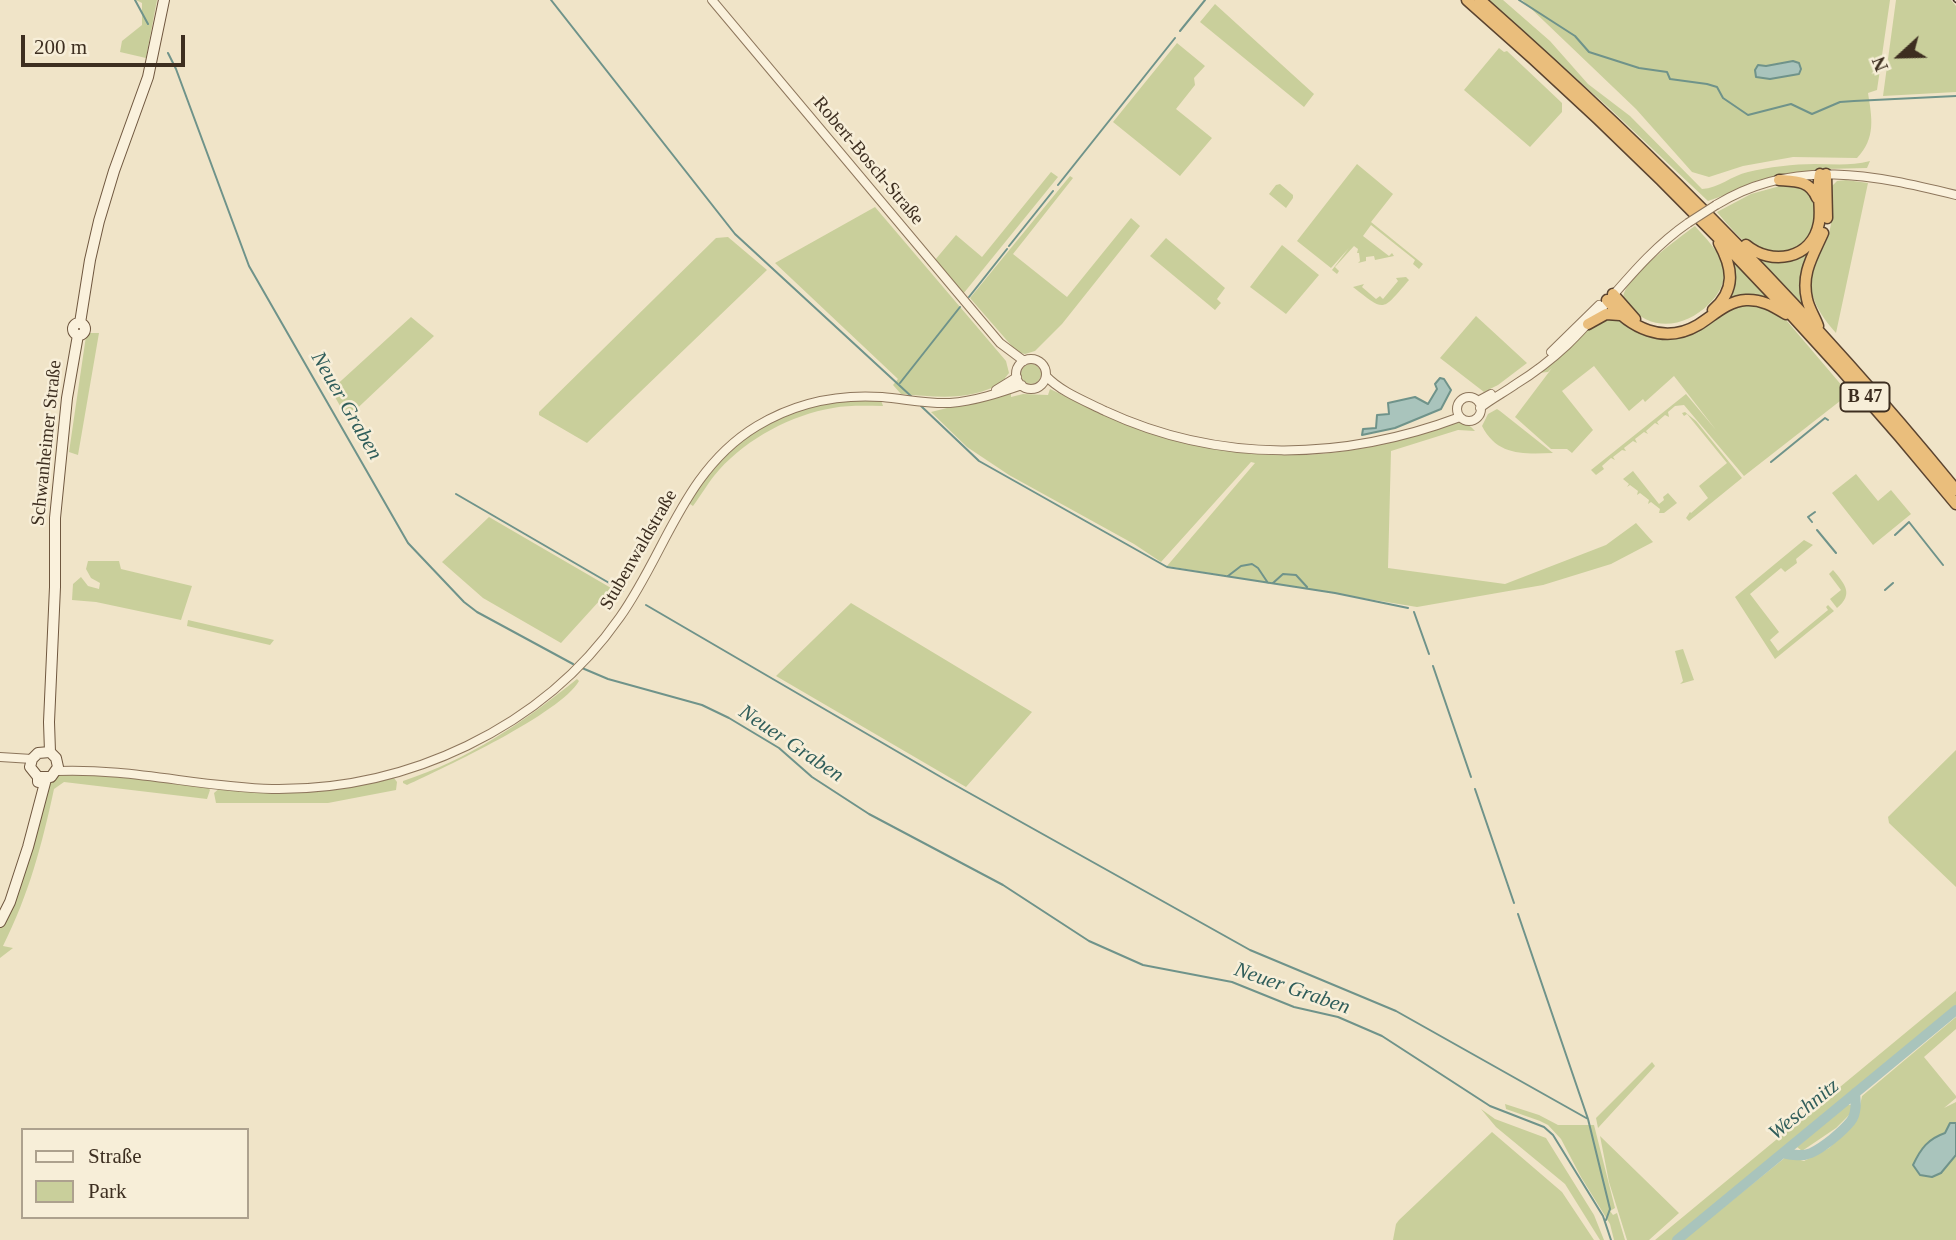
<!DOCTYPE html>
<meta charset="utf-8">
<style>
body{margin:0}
#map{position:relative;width:1956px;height:1240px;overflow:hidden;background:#f0e4c8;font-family:"Times New Roman",serif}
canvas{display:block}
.legend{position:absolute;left:21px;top:1128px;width:228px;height:91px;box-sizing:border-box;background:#f7eed8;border:2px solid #ada18e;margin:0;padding:9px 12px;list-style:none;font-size:21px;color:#3d2e20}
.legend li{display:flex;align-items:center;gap:14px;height:35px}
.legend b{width:35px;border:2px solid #ada18e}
.north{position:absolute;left:1865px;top:21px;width:70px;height:70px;-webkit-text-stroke:5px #f7eed8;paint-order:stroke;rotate:248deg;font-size:19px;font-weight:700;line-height:28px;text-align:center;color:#3d2e20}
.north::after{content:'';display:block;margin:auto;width:24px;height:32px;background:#3d2e20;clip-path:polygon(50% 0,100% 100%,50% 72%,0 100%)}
.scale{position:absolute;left:21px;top:35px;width:164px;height:32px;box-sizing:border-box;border:4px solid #3d2e20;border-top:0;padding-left:9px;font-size:21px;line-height:24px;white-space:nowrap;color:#3d2e20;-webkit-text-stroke:5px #f7eed8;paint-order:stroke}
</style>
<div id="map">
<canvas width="1956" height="1240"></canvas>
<ul class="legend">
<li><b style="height:9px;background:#faf1dc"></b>Straße</li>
<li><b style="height:19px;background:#c9cf9b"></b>Park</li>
</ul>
<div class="north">N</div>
<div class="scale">200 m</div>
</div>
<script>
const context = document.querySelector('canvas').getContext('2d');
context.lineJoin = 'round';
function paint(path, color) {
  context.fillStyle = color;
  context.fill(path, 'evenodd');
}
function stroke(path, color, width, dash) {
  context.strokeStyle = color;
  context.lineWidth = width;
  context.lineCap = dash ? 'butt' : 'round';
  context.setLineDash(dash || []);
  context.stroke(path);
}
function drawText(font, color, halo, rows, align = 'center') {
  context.font = font + ' "Times New Roman",serif';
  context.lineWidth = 5;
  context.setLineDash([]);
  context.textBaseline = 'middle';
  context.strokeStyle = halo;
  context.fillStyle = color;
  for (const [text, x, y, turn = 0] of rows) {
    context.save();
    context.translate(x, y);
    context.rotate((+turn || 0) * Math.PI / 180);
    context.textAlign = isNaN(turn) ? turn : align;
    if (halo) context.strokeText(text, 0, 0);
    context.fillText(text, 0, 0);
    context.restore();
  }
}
const green = new Path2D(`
 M 136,0 L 157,0 L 146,58 L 120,52 L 122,41 L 142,25 L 142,3 Z
 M 1488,0 L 1503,0 L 1550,41 L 1588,84 L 1630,116 L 1702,189 C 1719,188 1731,176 1748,172 C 1768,167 1794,164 1815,164 C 1834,164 1851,166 1870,161 L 1867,168 L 1826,169 L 1784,174 L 1708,201 L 1608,107 Z
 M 1522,0 L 1890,0 L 1877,90 L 1868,93 C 1872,118 1876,138 1857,158 L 1793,157 L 1743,166 L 1709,177 L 1692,172 L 1636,109 Z
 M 1896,0 L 1951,0 L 1956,6 L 1956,92 L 1883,96 Z
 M 1215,4 L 1314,94 L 1304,107 L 1200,22 Z
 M 1177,43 L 1205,66 L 1194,78 L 1195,85 L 1176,109 L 1212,138 L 1180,176 L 1113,122 Z
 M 1499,48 L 1504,52 L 1507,51 L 1562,103 L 1562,112 L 1530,147 L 1464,90 Z
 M 1357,164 L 1393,194 L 1371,222 L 1423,264 L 1419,269 L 1413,264 L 1415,260 L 1371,225 L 1363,236 L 1389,256 L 1392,253 L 1394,256 L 1375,260 L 1374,256 L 1366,257 L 1366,261 L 1358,263 L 1360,261 L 1359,253 L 1357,253 L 1358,249 L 1354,246 L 1335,267 L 1339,271 L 1337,274 L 1332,270 L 1349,248 L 1331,268 L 1297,241 Z
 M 1051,172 L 1058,177 L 963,294 L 935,260 L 956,235 L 982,257 Z
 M 1070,176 L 1073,178 L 1013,254 L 1067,297 L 1131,218 L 1140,226 L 1062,324 L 1035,351 L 1025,354 L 1017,352 L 970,298 Z
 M 1846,180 L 1868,183 L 1836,333 C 1820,315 1805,293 1813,268 C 1817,257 1824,248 1828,237 C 1833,221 1833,204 1831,187 L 1837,181 Z
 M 1280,184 L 1293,195 L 1293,198 L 1286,208 L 1269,194 L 1276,185 Z
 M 1780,186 C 1784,186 1791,185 1796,186 C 1843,201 1802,274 1756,250 C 1741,241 1728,225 1717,212 L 1751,194 Z
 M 875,207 L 1006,361 L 1009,373 L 1005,378 L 1005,381 C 970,402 939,397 901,394 L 893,385 L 898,379 L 775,263 Z
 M 1695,226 C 1706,239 1722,253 1724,271 C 1725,284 1718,295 1709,304 C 1686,327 1652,333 1629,306 C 1625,302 1622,298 1624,293 C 1632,272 1676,240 1695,226 Z
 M 728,237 L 767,270 L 587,443 L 539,415 L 539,412 L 716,238 Z
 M 1166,238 L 1225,288 L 1217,299 L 1221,303 L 1215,310 L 1150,256 Z
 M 1282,245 L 1319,275 L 1286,314 L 1250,287 Z
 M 1810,246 L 1805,304 L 1803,305 L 1762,262 L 1763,260 L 1780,262 Z
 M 1734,262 L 1770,299 L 1743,295 L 1726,302 L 1734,289 Z
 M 1406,277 L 1409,280 C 1382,311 1386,313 1353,287 L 1364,284 L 1362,287 L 1376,299 L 1380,296 L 1383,299 L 1398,281 L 1396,278 Z
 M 1759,304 L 1781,314 L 1849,394 L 1744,476 L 1684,405 L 1675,406 L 1668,412 L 1669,417 L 1665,415 L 1657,422 L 1659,425 L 1655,423 L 1646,431 L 1648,434 L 1644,432 L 1635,439 L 1637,443 L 1633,441 L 1624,448 L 1626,451 L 1622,450 L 1613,457 L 1615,460 L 1611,458 L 1602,466 L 1604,469 L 1596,475 L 1591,470 L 1686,394 L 1716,430 L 1674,376 L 1645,402 L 1643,399 L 1629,411 L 1594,366 L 1562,391 L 1593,430 L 1572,453 L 1567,449 L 1551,449 L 1515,417 L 1552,368 L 1548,372 L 1538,373 L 1601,319 L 1613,317 L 1663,337 L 1735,306 Z
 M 1476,316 L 1527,363 L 1498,385 L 1484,392 L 1440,358 Z
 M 411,317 L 434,336 L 347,418 L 331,390 Z
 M 89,333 L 99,333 L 78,455 L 69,452 L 86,336 Z
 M1021 374a10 10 0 1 1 20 0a10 10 0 1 1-20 0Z
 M 1050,389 C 1144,434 1233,466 1338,452 C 1361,449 1384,445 1406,438 C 1418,434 1447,421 1457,421 C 1463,421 1471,426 1475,431 L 1458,430 L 1391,451 L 1388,568 L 1505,584 L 1606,545 L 1636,523 L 1653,542 L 1611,564 L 1543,585 L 1417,607 L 1167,566 L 1255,463 L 1251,462 L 1161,562 L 1134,544 L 1009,475 L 967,447 L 931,412 L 1011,392 L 1011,397 L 1023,394 L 1048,395 Z
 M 844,400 L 881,400 L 883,406 C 866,406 849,405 833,408 C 791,415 748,438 719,470 C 709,481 702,494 693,506 L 690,504 L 688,499 C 716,459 753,424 801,409 C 815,405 830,403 844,400 Z
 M 1497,409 L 1500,411 L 1553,453 C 1524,454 1497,456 1482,426 L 1488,414 Z
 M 1685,412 L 1696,421 L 1742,478 L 1689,521 L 1686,518 L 1690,512 L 1691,513 L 1708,498 L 1699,486 L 1727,463 L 1687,414 L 1684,416 L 1682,413 Z
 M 1633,471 L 1659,504 L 1664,500 L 1663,497 L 1668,493 L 1677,503 L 1664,513 L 1659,513 L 1660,509 L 1651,502 L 1648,504 L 1649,500 L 1640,493 L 1637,495 L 1638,491 L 1630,485 L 1627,487 L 1629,484 L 1623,479 Z
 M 1856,474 L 1878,501 L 1891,490 L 1911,514 L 1873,545 L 1832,493 Z
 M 489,517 L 611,588 L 561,643 L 483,598 L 442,562 Z
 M 1804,540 L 1813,545 L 1796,559 L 1797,563 L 1785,572 L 1781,568 L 1750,594 L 1779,632 L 1770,640 L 1778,651 L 1828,610 L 1826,607 L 1828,605 L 1834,611 L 1775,659 L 1735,597 Z
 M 88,561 L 119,561 L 121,569 L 192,586 L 181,620 L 96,602 L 72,600 L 73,584 L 81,577 L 88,586 L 99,589 L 100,583 L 91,578 L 86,569 Z
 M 1833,570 C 1845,584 1854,594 1837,608 L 1830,599 L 1841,590 L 1829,574 Z
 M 851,603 L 1032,712 L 966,787 L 776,676 Z
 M 188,620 L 266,638 L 274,640 L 270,645 L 187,626 Z
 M 1683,649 L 1694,680 L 1680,684 L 1683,681 L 1675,651 Z
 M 577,679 L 579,681 C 561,713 444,768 407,785 L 403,783 L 403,781 C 468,760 524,722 577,679 Z
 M 1956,750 L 1956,887 L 1889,823 L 1888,817 Z
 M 59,774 L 96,775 L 207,786 L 210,790 L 207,799 L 64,782 L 54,789 C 42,845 29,894 3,946 L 13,948 L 0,958 L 0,927 L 7,913 L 49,782 Z
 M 389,778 L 394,778 L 397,782 L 396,790 L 328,803 L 216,803 L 214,793 L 221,787 L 255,791 Z
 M 1956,991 L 1956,1008 L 1673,1240 L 1655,1240 Z
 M 1956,1017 L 1956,1029 L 1924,1057 L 1956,1096 L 1956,1098 L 1944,1108 L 1956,1102 L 1956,1123 L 1950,1123 L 1945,1133 C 1928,1139 1921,1148 1913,1165 L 1951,1160 L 1956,1155 L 1956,1240 L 1683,1240 L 1787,1156 L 1804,1161 L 1829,1148 L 1857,1120 L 1862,1096 Z
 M 1652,1062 L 1655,1066 L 1598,1128 L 1596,1118 Z
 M 1505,1104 L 1539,1115 L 1558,1125 L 1594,1125 L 1615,1208 L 1610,1211 L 1613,1215 L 1617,1213 L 1625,1240 L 1614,1240 L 1610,1224 L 1581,1177 L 1561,1139 L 1548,1125 L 1540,1121 L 1506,1109 Z
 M 1846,1105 L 1851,1105 L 1851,1113 L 1836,1128 L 1802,1151 L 1797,1147 Z
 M 1481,1109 L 1495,1119 L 1546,1138 L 1594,1215 L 1604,1240 L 1600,1240 L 1565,1184 L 1496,1127 Z
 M 1492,1132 L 1562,1192 L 1594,1240 L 1393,1240 L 1396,1224 L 1399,1220 Z
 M 1600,1136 L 1679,1213 L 1649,1240 L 1627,1240 L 1609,1182 Z`);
const water = new Path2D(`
 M 1793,61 L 1799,63 L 1801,69 L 1799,74 L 1770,79 L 1756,77 L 1755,70 L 1758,65 L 1766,66 Z
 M 1440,378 L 1444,379 L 1451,390 L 1441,409 L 1395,428 L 1362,435 L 1363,429 L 1376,428 L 1377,415 L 1389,414 L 1388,403 L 1415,397 L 1428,404 L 1437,389 L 1435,384 Z
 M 1950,1123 L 1956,1123 L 1956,1155 L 1941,1173 L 1932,1177 L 1920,1175 L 1913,1165 C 1921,1148 1928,1139 1945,1133 Z`);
const stream = new Path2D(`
 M 135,0 L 148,24
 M 551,0 L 735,234 L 912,397
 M 1519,0 L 1575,36 L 1589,52 L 1639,68 L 1667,72 L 1670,79 L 1707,84 L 1717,87 L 1723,98 L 1748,115 L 1791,104 L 1812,114 L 1840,102 L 1854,101 L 1956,96
 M 1180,31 L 1205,0
 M 168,53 L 176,69 L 249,266 L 408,543 L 464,602 L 477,612 L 573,664
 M 1058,185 L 1175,38
 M 1009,246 L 1053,191
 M 969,297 L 1007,249
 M 900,383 L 960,307
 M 921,406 L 979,461 L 1167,567 L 1335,593 L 1408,608
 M 1771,462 L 1825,418 L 1828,420
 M 456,494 L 623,591
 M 1812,522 L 1808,517 L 1815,512
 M 1817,530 L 1836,553
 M 1895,535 L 1909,522 L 1943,565
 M 1228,576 L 1241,566 L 1252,564 L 1258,568 L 1268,583
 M 1273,583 L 1283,574 L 1296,575 L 1307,587
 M 1885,590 L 1893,583
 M 646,605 L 946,780 L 1250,950 L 1396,1011 L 1588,1119
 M 1414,612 L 1429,654
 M 1433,666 L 1471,777
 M 582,668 L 608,679 L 702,705 L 729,718 L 779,748 L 812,777 L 869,814 L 1003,885 L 1089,941 L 1143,965 L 1232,982 L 1294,1007 L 1338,1017 L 1382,1036 L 1490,1106 L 1544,1127 L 1553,1135 L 1603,1216 L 1611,1240
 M 1475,789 L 1514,903
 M 1518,914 L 1588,1119 L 1610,1209 L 1606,1220`);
const river = new Path2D(`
 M 1783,1153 C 1792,1155 1802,1157 1811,1153 C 1824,1147 1842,1132 1851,1121 C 1857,1113 1856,1102 1855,1093
 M 1677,1240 L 1956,1010`);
const tertiary = new Path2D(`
 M 712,0 L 978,317 L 1000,343 L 1024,361
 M 1716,205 C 1793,157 1875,175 1956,195
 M 1551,352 L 1599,305
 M1016 374a15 15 0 1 1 30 0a15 15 0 1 1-30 0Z
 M 1046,376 C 1061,392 1085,401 1105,411 C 1219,464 1343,461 1460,417
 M 996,390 L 1017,377
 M1457 409a12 12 0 1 1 24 0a12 12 0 1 1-24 0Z
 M 1478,401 L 1491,394
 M 1480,408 C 1491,399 1505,392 1516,384 C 1534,373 1552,359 1567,345 C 1609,305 1640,256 1688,223
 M 0,757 L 32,759
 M 57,771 C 129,768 200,787 272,789 C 406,791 542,729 620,617 C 666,552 684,470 757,426 C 795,403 838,394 882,397 C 905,399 927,404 950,403 C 975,401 999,393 1022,385`);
const secondary = new Path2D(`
 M73 329a6 6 0 1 1 12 0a6 6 0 1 1-12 0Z
 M 80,323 L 90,260 L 99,221 L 114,171 L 148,77 L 164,0
 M 38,777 L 51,777 L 58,767 L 56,758 L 50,752 L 49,722 L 55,587 L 55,518 L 67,398 L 78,335
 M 38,782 L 38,777 L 30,767 L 32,759 L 38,753 L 50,752
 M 0,922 L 10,902 L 28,847 L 46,779`);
const trunk = new Path2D(`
 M 1467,0 C 1644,154 1807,322 1956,504
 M 1480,0 C 1651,151 1812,313 1956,490
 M 1826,174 L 1827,218
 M 1779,180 C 1795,181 1810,180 1817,198
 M 1746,245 C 1771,266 1812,260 1819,223 C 1822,207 1816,191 1820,174
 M 1613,294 L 1635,319
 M 1607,300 C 1630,328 1664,345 1698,325 C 1713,316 1727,301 1746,300 C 1761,299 1773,306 1786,314
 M 1713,310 C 1736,290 1733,268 1719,243
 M 1588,324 L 1606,314 L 1620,315
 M 1818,326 C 1815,317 1809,309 1807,299 C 1801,273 1813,256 1823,233`);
const rail = new Path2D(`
 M 1955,0 L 1956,1`);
const tertiaryBridge = new Path2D(`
 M 1688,223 L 1716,205`);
const shields = [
 [1865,397,49]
];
const shieldNames = [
 ["B 47",1865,397]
];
const streetNames = [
 ["Robert-Bosch-Straße",868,161,50],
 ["Schwanheimer Straße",47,443,-84],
 ["Stubenwaldstraße",639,550,-60]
];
const waterNames = [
 ["Neuer Graben",346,406,60],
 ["Neuer Graben",791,744,34],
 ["Neuer Graben",1292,989,19],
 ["Weschnitz",1804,1110,-39]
];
paint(green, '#c9cf9b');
paint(water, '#a9c4bc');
stroke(water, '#6f938a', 2);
stroke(stream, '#6f938a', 2);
stroke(river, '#a9c4bc', 10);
stroke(tertiary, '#8d765c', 10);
stroke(secondary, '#6f573f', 12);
stroke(trunk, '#5b4430', 13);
stroke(tertiary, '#faf1dc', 8);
stroke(secondary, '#faf1dc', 10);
stroke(trunk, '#eabe7c', 10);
stroke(rail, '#3d2e20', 4.5);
stroke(rail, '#f7eed8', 2, [5]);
stroke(tertiaryBridge, '#8d765c', 10, []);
stroke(tertiaryBridge, '#faf1dc', 8);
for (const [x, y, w] of shields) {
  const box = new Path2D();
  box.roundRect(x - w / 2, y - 14.5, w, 29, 5);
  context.fillStyle = '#f7eed8';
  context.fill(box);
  stroke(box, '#3d2e20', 2);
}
drawText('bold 18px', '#3d2e20', null, shieldNames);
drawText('19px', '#3d2e20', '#f7eed8', streetNames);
drawText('italic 21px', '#2f5d5a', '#f7eed8', waterNames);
</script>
